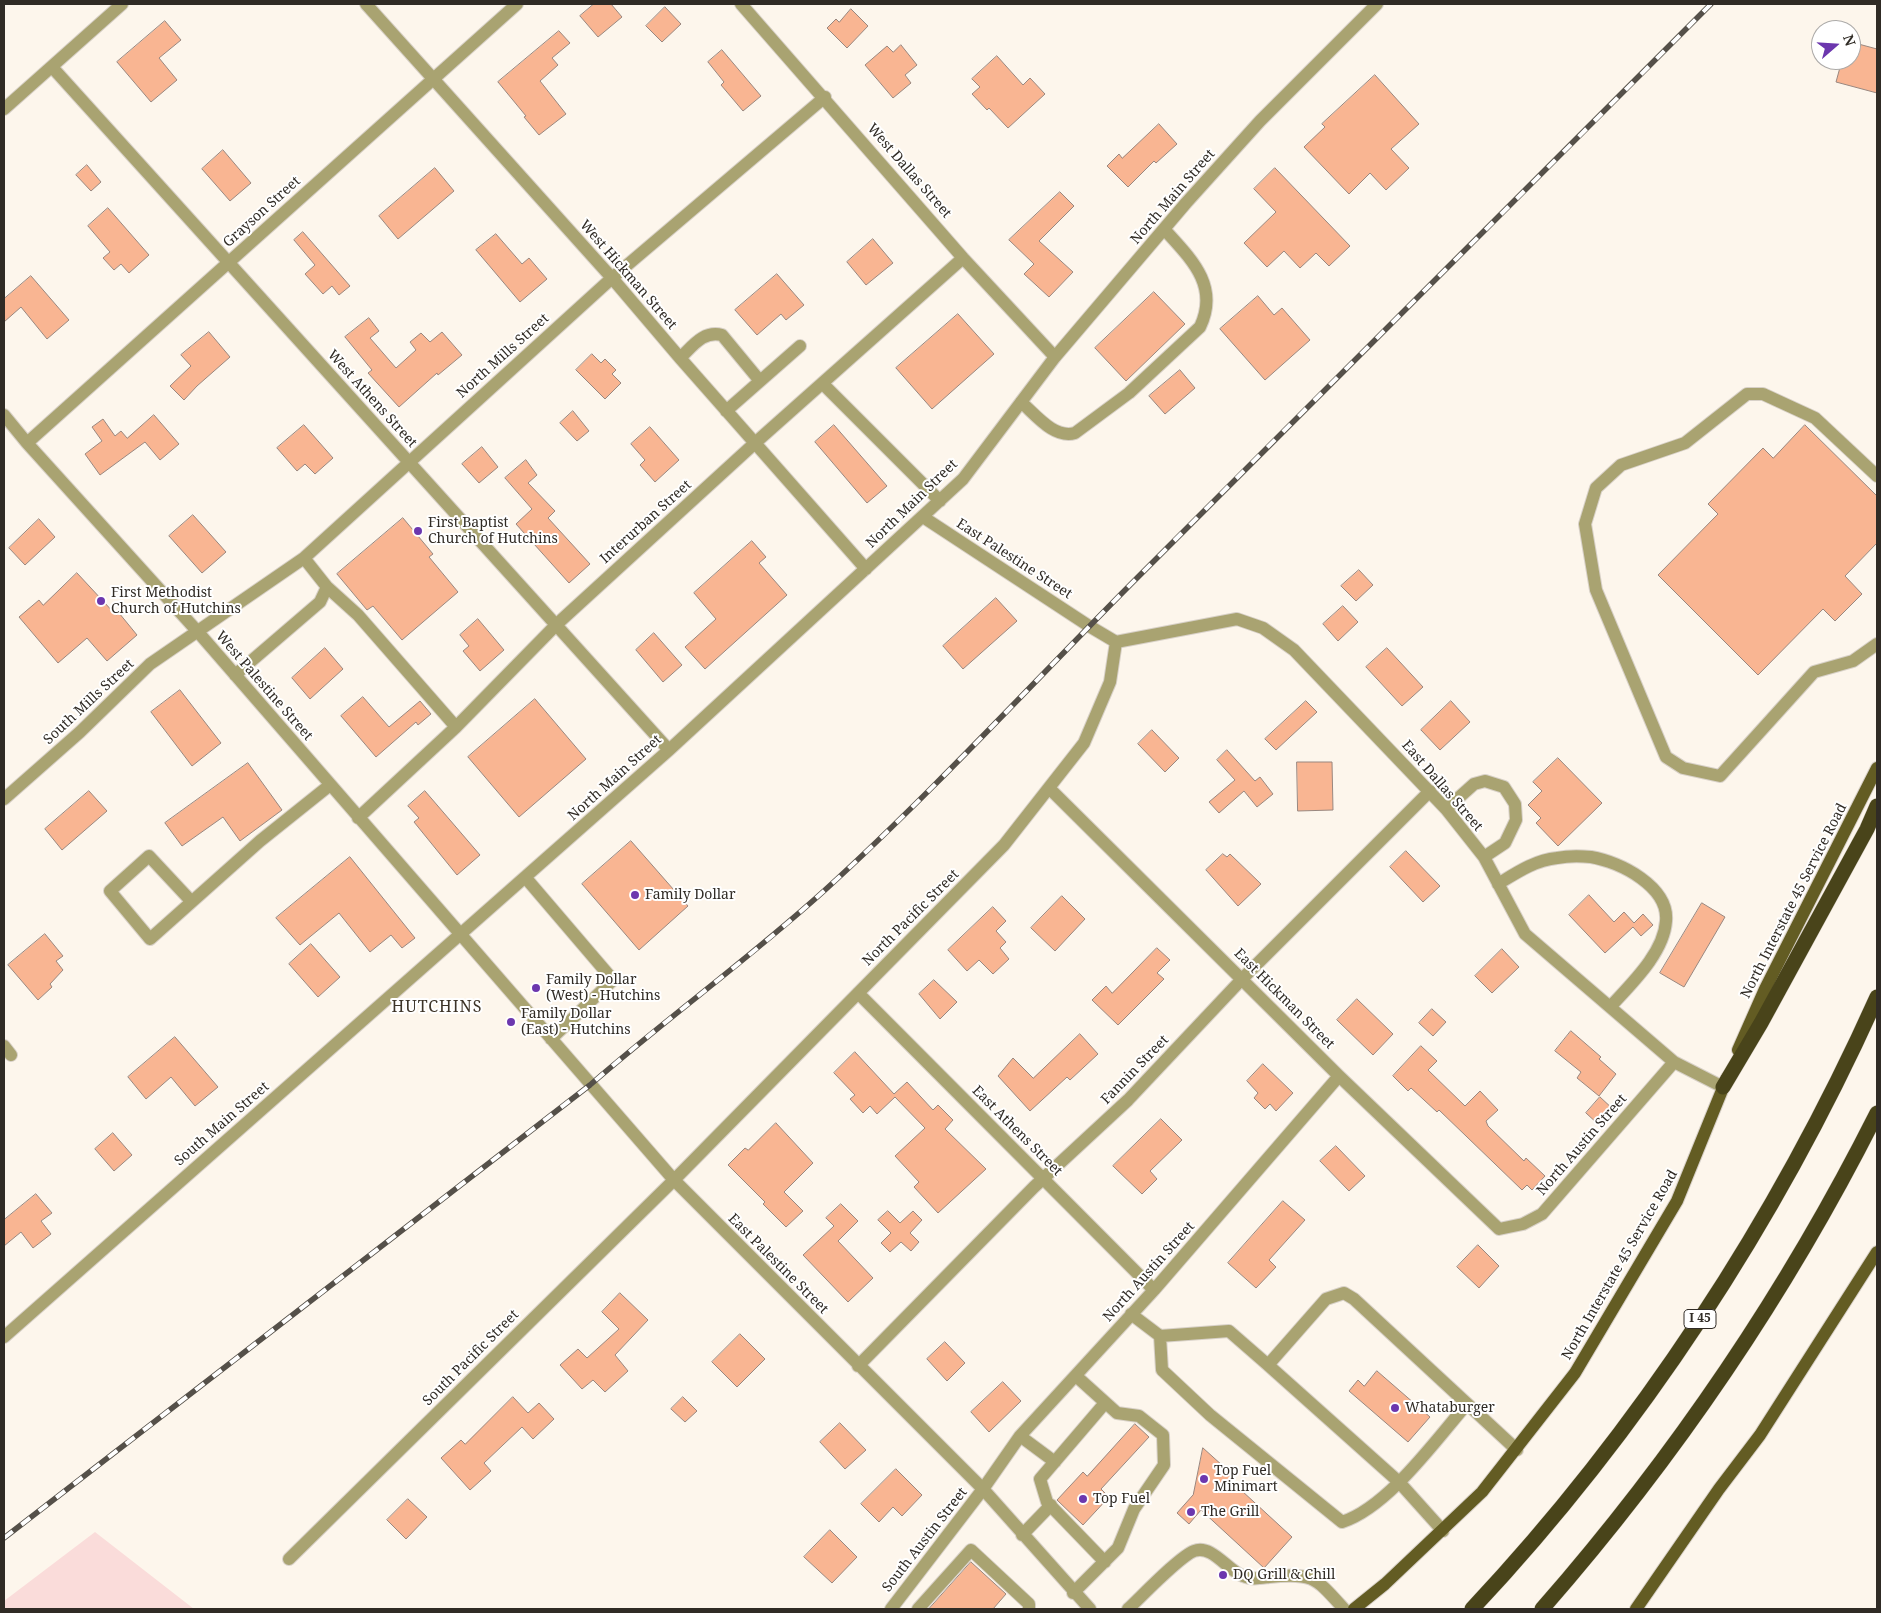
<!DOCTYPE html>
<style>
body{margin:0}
#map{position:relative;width:1881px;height:1613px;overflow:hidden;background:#fdf6ec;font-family:"Noto Serif",serif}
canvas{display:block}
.frame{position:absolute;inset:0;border:5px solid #302b25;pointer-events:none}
.north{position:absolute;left:1811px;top:20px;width:50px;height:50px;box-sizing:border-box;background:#fff;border:1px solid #acaaa8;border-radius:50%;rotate:71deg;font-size:14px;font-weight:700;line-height:20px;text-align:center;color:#302b25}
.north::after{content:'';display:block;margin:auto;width:18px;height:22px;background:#6c37ae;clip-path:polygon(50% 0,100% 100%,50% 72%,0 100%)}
</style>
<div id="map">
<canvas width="1881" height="1613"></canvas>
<div class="frame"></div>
<div class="north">N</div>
</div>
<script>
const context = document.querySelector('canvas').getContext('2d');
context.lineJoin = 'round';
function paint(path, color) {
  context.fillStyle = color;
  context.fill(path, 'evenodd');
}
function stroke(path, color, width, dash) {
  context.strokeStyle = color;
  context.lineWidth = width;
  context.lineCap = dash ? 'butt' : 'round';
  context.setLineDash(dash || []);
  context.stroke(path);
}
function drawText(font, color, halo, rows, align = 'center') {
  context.font = font + ' "Noto Serif",serif';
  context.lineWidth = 4;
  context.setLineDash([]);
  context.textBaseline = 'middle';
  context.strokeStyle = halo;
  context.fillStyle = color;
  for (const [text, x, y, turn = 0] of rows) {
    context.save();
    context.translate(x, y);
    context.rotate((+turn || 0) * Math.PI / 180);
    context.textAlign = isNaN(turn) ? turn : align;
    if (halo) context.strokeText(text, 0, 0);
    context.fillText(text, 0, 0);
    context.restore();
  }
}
const green = new Path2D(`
 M 95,1532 L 194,1609 L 4,1609 L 4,1601 Z`);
const building = new Path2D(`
 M 594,4 L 611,4 L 622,17 L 598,37 L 580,16 Z
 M 665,7 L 681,24 L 662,42 L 646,26 Z
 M 851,9 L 868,26 L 847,48 L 827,28 L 836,19 L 839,22 Z
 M 165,21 L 181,40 L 159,58 L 177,80 L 151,102 L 117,62 Z
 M 559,31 L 570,43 L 552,58 L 558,65 L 540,81 L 566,114 L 539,135 L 524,117 L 526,116 L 498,82 Z
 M 1851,42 L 1877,49 L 1877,93 L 1836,82 L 1842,60 L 1851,60 Z
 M 901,45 L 917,65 L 905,75 L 911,83 L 893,98 L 865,65 L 887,46 L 893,52 Z
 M 722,50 L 761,96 L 743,111 L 721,85 L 724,82 L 708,62 Z
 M 997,56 L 1023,85 L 1030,78 L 1045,94 L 1008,128 L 989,108 L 987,110 L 972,94 L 980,87 L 972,79 Z
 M 1375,75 L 1419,124 L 1391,149 L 1409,168 L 1386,190 L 1370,173 L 1349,194 L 1304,147 L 1325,127 L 1322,124 Z
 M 1159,124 L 1177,144 L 1156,163 L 1154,161 L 1128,187 L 1107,166 L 1119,154 L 1122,158 Z
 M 223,150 L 251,183 L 230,201 L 202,169 Z
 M 87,165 L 101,182 L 91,191 L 76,175 Z
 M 435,168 L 454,191 L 398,239 L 379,216 Z
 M 1275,168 L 1350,246 L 1329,266 L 1316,253 L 1300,268 L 1284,251 L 1267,267 L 1244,243 L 1276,212 L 1254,189 Z
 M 1060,192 L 1074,206 L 1039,241 L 1073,272 L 1049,297 L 1024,274 L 1034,264 L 1009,240 Z
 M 108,208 L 149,255 L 129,273 L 121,264 L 114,270 L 103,258 L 110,252 L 88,226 Z
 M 303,232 L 350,286 L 339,295 L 332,286 L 323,294 L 305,274 L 315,265 L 294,240 Z
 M 496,234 L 522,264 L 529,258 L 547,279 L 520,302 L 476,250 Z
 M 873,239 L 893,263 L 866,285 L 847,262 Z
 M 777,274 L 804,305 L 786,320 L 781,314 L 757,335 L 735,310 Z
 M 31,276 L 69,320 L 47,339 L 21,307 L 4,322 L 4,299 Z
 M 1154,292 L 1185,324 L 1126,381 L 1095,348 Z
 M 1258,296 L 1274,315 L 1282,308 L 1310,340 L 1265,380 L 1220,329 Z
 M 958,314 L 994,354 L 932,409 L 896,368 Z
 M 369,318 L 379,331 L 370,338 L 396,368 L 416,350 L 410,342 L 421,333 L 430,342 L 442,332 L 462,355 L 438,375 L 437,373 L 399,407 L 368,373 L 372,370 L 345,337 Z
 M 209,332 L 230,357 L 197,386 L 184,400 L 170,386 L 191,366 L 181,355 Z
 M 592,354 L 601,363 L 605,359 L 616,370 L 612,374 L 621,383 L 605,399 L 576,370 Z
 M 1180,370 L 1195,388 L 1165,414 L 1149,396 Z
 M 573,411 L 589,431 L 577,441 L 560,423 Z
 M 154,415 L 179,444 L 160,460 L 145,442 L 100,475 L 85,454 L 102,441 L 92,427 L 103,419 L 115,436 L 121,431 L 127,438 Z
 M 304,425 L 333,458 L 315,474 L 305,464 L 297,471 L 277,448 Z
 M 834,425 L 887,486 L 867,503 L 815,442 Z
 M 1805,425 L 1877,496 L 1877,543 L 1845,576 L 1862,594 L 1835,621 L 1823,609 L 1758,675 L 1658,575 L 1718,514 L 1708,504 L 1763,448 L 1773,458 Z
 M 650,427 L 679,460 L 655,482 L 640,465 L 645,460 L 631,444 Z
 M 482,447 L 498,467 L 479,483 L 462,464 Z
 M 526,460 L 537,475 L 528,483 L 555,511 L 548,518 L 590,564 L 569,583 L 516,524 L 532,509 L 505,478 Z
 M 193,515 L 226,552 L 202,573 L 169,536 Z
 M 403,518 L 433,554 L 429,557 L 458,592 L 402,640 L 373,606 L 367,610 L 337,574 Z
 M 39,519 L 55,537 L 25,565 L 9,548 Z
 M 752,541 L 766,557 L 759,563 L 787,595 L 705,669 L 685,647 L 716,619 L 694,593 Z
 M 1359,570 L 1373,585 L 1356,601 L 1341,586 Z
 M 77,573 L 116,615 L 119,613 L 137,635 L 107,661 L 87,638 L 58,663 L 19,617 L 39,600 L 43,605 Z
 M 996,598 L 1017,621 L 963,669 L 943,646 Z
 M 1343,606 L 1358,622 L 1338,641 L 1323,624 Z
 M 478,619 L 504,650 L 480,671 L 463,651 L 469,646 L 460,635 Z
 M 654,633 L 682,665 L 663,682 L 636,650 Z
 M 325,648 L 343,669 L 310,699 L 292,678 Z
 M 1387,648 L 1423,687 L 1402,706 L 1366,667 Z
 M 180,690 L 221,743 L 192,766 L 151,712 Z
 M 363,697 L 389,727 L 420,701 L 431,714 L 418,725 L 416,722 L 376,757 L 341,716 Z
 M 535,699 L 586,759 L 519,817 L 468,757 Z
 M 1306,701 L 1317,712 L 1276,750 L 1265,739 Z
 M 1451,701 L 1470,722 L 1440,750 L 1421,730 Z
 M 1152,730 L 1179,758 L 1165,772 L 1138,744 Z
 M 1227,750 L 1255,781 L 1260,777 L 1273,794 L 1257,807 L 1244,791 L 1219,813 L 1209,802 L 1235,780 L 1217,760 Z
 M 1558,758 L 1602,803 L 1558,846 L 1536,823 L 1541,818 L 1528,805 L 1542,791 L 1533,782 Z
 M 1297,762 L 1332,762 L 1333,810 L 1298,811 Z
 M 248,763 L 282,810 L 240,841 L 223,817 L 182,846 L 165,823 Z
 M 89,791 L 107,811 L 62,850 L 45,829 Z
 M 425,791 L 480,855 L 457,875 L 414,822 L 419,818 L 408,806 Z
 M 631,841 L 688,906 L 639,950 L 582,884 Z
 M 1406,851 L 1440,886 L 1423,902 L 1390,867 Z
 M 1223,854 L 1227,857 L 1230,854 L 1261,884 L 1238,906 L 1206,870 Z
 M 350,857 L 415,938 L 402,948 L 391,935 L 370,952 L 339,913 L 300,945 L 276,918 Z
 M 1589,895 L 1614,922 L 1624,912 L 1634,923 L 1643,914 L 1653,925 L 1641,936 L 1633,927 L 1605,953 L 1569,915 Z
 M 1062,896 L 1085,919 L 1055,951 L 1031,928 Z
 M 1702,903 L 1725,917 L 1684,987 L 1660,973 Z
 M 993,907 L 1006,921 L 996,931 L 1006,942 L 1000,948 L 1009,959 L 993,974 L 979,960 L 967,971 L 948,950 Z
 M 45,934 L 63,956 L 56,961 L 63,970 L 50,984 L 52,987 L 38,1000 L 8,965 Z
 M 311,944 L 340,977 L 318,997 L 289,964 Z
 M 1157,948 L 1170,960 L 1157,973 L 1164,979 L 1118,1025 L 1092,1000 L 1106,986 L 1112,993 Z
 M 1502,949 L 1519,967 L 1492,993 L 1475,976 Z
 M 934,980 L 957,1002 L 940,1019 L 919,994 Z
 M 1357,999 L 1393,1034 L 1373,1055 L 1337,1020 Z
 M 1432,1009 L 1446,1022 L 1433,1036 L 1419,1023 Z
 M 1571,1031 L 1601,1057 L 1599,1059 L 1616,1074 L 1599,1096 L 1577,1078 L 1581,1072 L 1555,1051 Z
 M 1080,1034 L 1098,1054 L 1070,1080 L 1067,1077 L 1030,1111 L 998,1076 L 1013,1058 L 1033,1078 Z
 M 175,1037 L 218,1087 L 195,1106 L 171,1077 L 146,1099 L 128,1077 Z
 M 1421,1046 L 1437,1061 L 1428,1070 L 1465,1106 L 1480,1091 L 1498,1110 L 1486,1121 L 1488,1126 L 1524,1161 L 1526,1158 L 1545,1176 L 1532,1190 L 1527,1185 L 1522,1190 L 1439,1110 L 1437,1112 L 1411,1088 L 1408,1091 L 1393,1076 Z
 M 855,1052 L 894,1094 L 907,1082 L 933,1110 L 938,1105 L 953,1120 L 945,1129 L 986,1169 L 938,1213 L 914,1187 L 919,1182 L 895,1156 L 925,1128 L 895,1097 L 877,1114 L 870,1106 L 863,1113 L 850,1099 L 855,1095 L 834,1073 Z
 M 1263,1064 L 1293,1093 L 1276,1111 L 1270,1104 L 1265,1109 L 1254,1098 L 1258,1093 L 1247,1081 Z
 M 1600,1097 L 1614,1110 L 1599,1125 L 1586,1113 Z
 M 1161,1119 L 1182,1140 L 1150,1171 L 1157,1179 L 1142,1194 L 1113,1166 Z
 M 776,1123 L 813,1163 L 784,1192 L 803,1211 L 786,1227 L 763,1204 L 765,1202 L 728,1165 L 745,1148 L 748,1150 Z
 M 113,1133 L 132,1155 L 114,1171 L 95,1149 Z
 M 1336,1146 L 1365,1176 L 1349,1191 L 1320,1161 Z
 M 36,1194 L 52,1213 L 41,1221 L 51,1234 L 33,1248 L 21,1232 L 4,1246 L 4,1220 Z
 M 1283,1201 L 1305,1220 L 1269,1260 L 1276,1267 L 1256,1288 L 1228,1263 Z
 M 841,1204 L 858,1221 L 838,1241 L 873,1278 L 848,1302 L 803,1255 L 834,1226 L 826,1218 Z
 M 888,1211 L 900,1223 L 913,1211 L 922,1220 L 910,1233 L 919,1242 L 911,1251 L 901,1242 L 890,1252 L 881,1243 L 891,1233 L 878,1220 Z
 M 1478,1245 L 1499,1266 L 1479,1288 L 1457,1267 Z
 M 620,1293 L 648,1320 L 615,1355 L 628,1371 L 605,1392 L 593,1380 L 582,1389 L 560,1365 L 578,1349 L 587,1358 L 619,1329 L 602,1312 Z
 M 740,1334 L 765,1359 L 737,1387 L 712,1362 Z
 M 945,1342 L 965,1363 L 947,1381 L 927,1359 Z
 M 1377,1371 L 1430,1417 L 1408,1442 L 1349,1391 L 1358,1380 L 1364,1386 Z
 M 1003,1382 L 1021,1401 L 989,1432 L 971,1412 Z
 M 513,1397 L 528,1413 L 539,1403 L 554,1419 L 533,1439 L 522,1427 L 484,1463 L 491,1471 L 470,1490 L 441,1458 L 461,1440 L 465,1444 Z
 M 683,1397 L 697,1411 L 685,1422 L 671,1409 Z
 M 840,1423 L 866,1450 L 845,1469 L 820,1442 Z
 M 1135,1424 L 1149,1437 L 1101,1489 L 1109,1497 L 1083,1525 L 1057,1500 L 1083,1472 L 1087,1476 Z
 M 1203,1448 L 1233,1475 L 1229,1479 L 1292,1537 L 1264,1568 L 1201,1510 L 1189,1524 L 1177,1513 L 1193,1495 Z
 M 896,1469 L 922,1495 L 902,1516 L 893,1507 L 879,1522 L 861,1504 Z
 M 408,1499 L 427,1517 L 406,1539 L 387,1520 Z
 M 830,1530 L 857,1557 L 832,1583 L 804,1557 Z
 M 971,1562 L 1006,1594 L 993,1609 L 929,1609 Z`);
const minor = new Path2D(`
 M 366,4 L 612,278 L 680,358 L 866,569
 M 741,4 L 963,258 L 1055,357
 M 52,67 L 669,750
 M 4,109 L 122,4
 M 680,358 C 692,347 703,330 722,335 L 760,381
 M 823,384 L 940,501
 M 1021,402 C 1036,415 1054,439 1075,433 L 1129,393 L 1200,327 C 1220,285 1190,258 1164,229
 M 726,411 L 800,346
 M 4,415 L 27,443 L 198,632 L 674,1180 L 983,1489 L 1090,1609
 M 27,443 L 517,4
 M 1877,476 L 1815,418 L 1763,394 L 1747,394 L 1685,443 L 1621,465 L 1596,488 L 1585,524 L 1596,590 L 1666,757 L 1683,768 L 1720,776 L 1814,672 L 1853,661 L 1877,644
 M 923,517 L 1089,626 L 1116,642 L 1237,619 L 1263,628 L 1294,650 L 1446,809 L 1484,857 L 1525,934 L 1674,1062 L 1723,1087
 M 327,587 L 358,615 L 456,727
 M 235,675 L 320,602 L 327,587 L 304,558
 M 1049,788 L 1339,1076 L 1499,1229 L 1523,1224 L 1542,1214 L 1674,1062
 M 4,799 L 80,732 L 150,664 L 304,558 L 612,278 L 825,97
 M 1446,809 L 1474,784 L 1485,781 L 1504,787 L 1515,804 L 1516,820 L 1505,843 L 1484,857
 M 358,818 L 456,727 L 557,624 L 755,443 L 963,258
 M 525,877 L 613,980 L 551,1039
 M 1498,884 C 1516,873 1535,860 1557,858 C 1567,856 1581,856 1591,857 C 1621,862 1669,887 1666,921 C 1664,953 1631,984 1611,1006
 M 191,901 L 149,856 L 110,891 L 150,939 L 260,841 L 330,785
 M 858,993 L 1154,1290
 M 4,1046 L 11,1055
 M 1131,1314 L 1160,1336 L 1229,1331 L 1268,1365 L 1326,1299 L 1344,1293 L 1354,1299 L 1517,1450
 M 1160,1336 L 1162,1370 L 1210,1415 L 1342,1522 C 1388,1507 1435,1441 1467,1404
 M 4,1337 L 669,750 L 963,479 L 1055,357 L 1186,203 L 1260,121 L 1377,4
 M 1268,1365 L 1399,1482 L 1443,1531
 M 858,1366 L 1034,1187 L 1128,1100 L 1243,978 L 1430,791
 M 1020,1436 L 1055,1462
 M 1022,1535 L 1051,1505
 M 289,1559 L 674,1180 L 1004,845 L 1084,743 L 1110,682 L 1116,642
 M 1105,1562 L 1047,1502 L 1040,1479 L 1105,1403
 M 1073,1593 L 1118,1548 L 1134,1509 L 1164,1465 L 1163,1435 L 1139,1416 L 1117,1413 L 1076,1376
 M 891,1609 L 983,1489 L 1020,1436 L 1154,1290 L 1339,1076
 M 918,1609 L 971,1550 L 1029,1604 L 1029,1609
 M 1128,1609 C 1142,1596 1179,1557 1194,1551 C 1212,1544 1228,1571 1243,1576 C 1251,1580 1261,1578 1269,1577 C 1313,1572 1316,1578 1344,1609`);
const major = new Path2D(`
 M 1738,1050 L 1765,989 L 1877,768
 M 1354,1609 L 1385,1584 L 1482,1492 L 1575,1373 L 1677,1201 L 1727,1078
 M 1636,1609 L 1719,1489 L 1760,1435 L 1877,1252`);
const highway = new Path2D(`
 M 1723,1087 L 1761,1023 L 1867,829 L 1877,806
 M 1472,1609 C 1640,1430 1777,1220 1877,997
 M 1542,1609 C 1674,1458 1787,1292 1877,1113`);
const rail = new Path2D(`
 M 4,1538 L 590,1085 C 667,1018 750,958 825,890 C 935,790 1036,679 1141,574 C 1330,384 1521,195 1711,4`);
const markers = [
 [418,531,5,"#6c37ae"],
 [101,601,5,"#6c37ae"],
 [635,895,5,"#6c37ae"],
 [536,988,5,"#6c37ae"],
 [511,1022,5,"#6c37ae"],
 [1395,1408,5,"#6c37ae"],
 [1204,1479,5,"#6c37ae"],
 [1083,1499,5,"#6c37ae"],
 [1191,1512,5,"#6c37ae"],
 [1223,1575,5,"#6c37ae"]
];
const shields = [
 [1700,1319,32]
];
const shieldNames = [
 ["I 45",1700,1319]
];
const streetNames = [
 ["West Dallas Street",909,171,49],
 ["North Main Street",1173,197,-49],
 ["Grayson Street",262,212,-42],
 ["West Hickman Street",628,275,49],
 ["North Mills Street",503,356,-42],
 ["West Athens Street",372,399,48],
 ["North Main Street",912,504,-44],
 ["Interurban Street",646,522,-42],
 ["East Palestine Street",1014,559,33],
 ["West Palestine Street",264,686,49],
 ["South Mills Street",89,702,-43],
 ["North Main Street",615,778,-42],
 ["East Dallas Street",1442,786,49],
 ["North Interstate 45 Service Road",1794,901,-63],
 ["North Pacific Street",911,918,-45],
 ["East Hickman Street",1284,999,45],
 ["Fannin Street",1135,1070,-46],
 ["South Main Street",222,1124,-41],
 ["East Athens Street",1017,1131,45],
 ["North Austin Street",1582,1145,-49],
 ["East Palestine Street",778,1264,45],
 ["North Interstate 45 Service Road",1620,1265,-60],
 ["North Austin Street",1149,1272,-48],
 ["South Pacific Street",471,1358,-45],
 ["South Austin Street",925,1540,-52]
];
const poiNames = [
 ["First Baptist",428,523],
 ["Church of Hutchins",428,539],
 ["First Methodist",111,593],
 ["Church of Hutchins",111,609],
 ["Family Dollar",645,895],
 ["Family Dollar",546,980],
 ["(West) - Hutchins",546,996],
 ["Family Dollar",521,1014],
 ["(East) - Hutchins",521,1030],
 ["Whataburger",1405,1408],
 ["Top Fuel",1214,1471],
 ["Minimart",1214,1487],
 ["Top Fuel",1093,1499],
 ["The Grill",1201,1512],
 ["DQ Grill & Chill",1233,1575]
];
const quarterNames = [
 ["HUTCHINS",437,1007]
];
paint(green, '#fadcda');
paint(building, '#f9b592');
stroke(building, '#99877f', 1);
stroke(minor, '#d8d1c8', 14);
stroke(major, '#d8d1c8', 14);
stroke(highway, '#d8d1c8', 16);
stroke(minor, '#a9a371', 12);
stroke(major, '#635c23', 12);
stroke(highway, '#49441a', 15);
stroke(rail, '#555049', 5.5);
stroke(rail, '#fff', 4, [11]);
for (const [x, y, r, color] of markers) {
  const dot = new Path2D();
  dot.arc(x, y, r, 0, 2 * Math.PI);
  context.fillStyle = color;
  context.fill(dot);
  stroke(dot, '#fff', 2);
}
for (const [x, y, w] of shields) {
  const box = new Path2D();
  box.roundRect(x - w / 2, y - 9.5, w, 19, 4);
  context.fillStyle = '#fff';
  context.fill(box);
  stroke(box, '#302b25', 1);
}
drawText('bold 12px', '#302b25', null, shieldNames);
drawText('14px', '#302b25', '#fff', streetNames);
drawText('14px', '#302b25', '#fff', poiNames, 'left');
context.letterSpacing = '1px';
drawText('16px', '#3c3327', '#fff', quarterNames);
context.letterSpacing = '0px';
</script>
